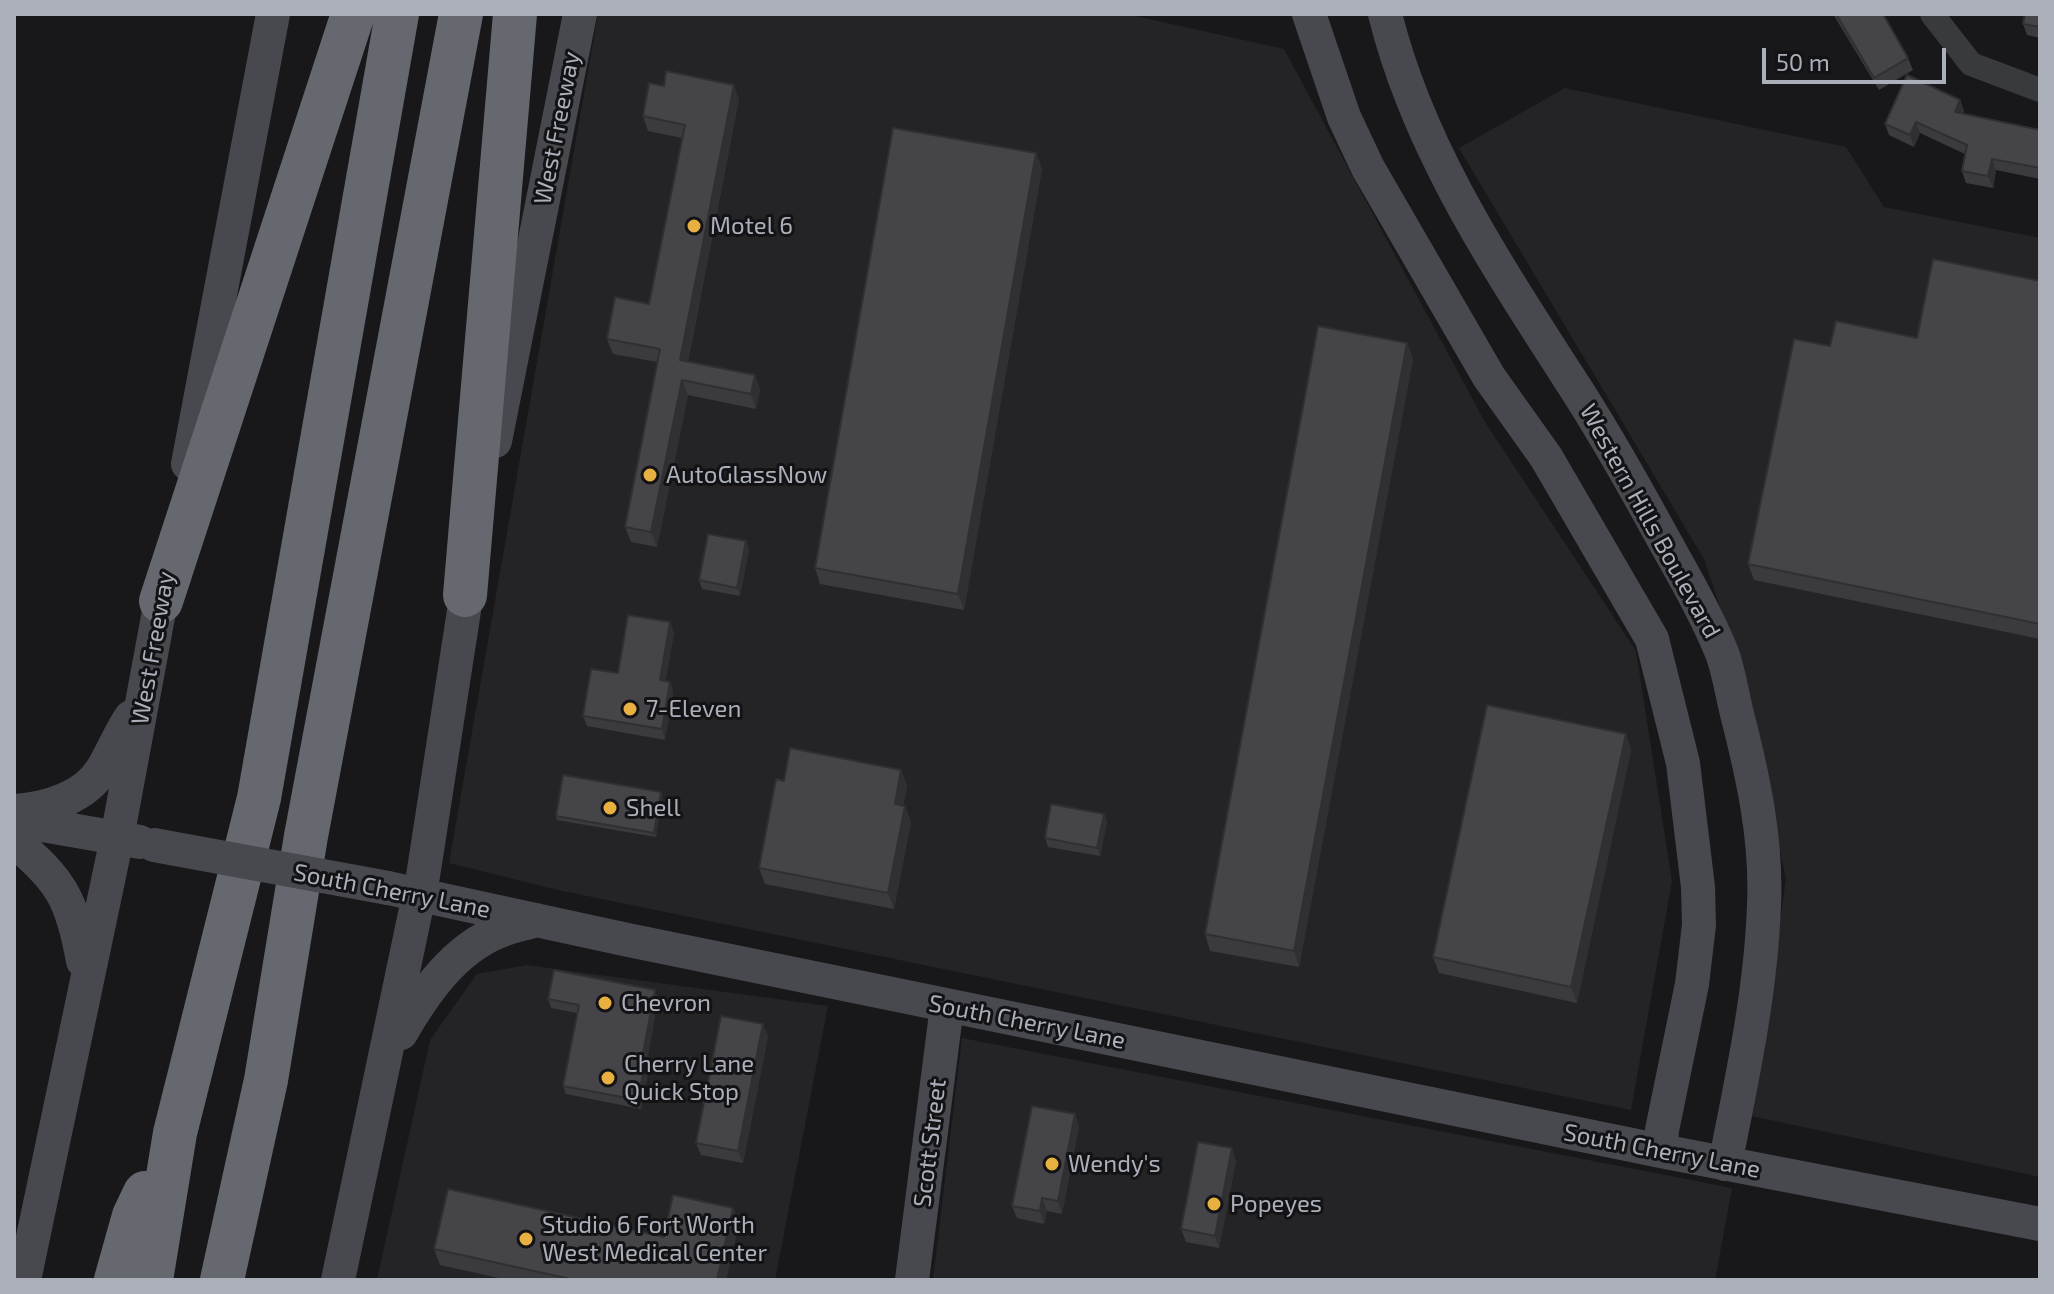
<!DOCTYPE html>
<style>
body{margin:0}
#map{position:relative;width:2054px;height:1294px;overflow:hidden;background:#18181a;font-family:"Exo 2",sans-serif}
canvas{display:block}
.frame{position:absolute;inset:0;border:16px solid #abafb9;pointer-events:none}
.scale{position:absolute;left:1762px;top:48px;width:184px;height:36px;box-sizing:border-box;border:4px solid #abafb9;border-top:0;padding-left:10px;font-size:24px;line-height:28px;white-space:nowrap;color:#abafb9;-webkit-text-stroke:6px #131315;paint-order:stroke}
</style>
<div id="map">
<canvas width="2054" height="1294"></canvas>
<div class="frame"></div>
<div class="scale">50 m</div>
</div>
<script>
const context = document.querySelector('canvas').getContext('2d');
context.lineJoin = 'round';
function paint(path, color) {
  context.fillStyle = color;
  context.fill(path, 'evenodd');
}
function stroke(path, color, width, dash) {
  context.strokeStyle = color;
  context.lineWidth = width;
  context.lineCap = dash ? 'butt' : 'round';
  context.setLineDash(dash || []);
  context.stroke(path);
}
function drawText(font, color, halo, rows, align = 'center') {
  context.font = font + ' "Exo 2",sans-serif';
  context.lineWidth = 6;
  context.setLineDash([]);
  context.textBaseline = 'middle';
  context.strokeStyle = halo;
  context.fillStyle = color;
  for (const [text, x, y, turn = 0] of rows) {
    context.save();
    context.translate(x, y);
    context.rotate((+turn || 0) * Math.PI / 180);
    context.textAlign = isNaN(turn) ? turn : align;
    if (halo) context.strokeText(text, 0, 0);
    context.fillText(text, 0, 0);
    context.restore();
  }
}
const built = new Path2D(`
 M 598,14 L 1126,14 L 1284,49 L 1485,422 L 1636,651 L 1672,881 L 1631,1110 L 558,890 L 449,863 Z
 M 1565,88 L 1846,147 L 1884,207 L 2040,238 L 2040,1177 L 1751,1116 L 1786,879 L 1742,672 L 1704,559 L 1459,148 Z
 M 527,965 L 828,1006 L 775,1280 L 377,1280 L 430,1040 L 477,974 Z
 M 962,1038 L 1732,1188 L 1715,1280 L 933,1280 Z`);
const street = new Path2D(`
 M 1932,14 L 1971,64 L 2040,90`);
const secondary = new Path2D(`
 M 1309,14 L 1344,117 L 1368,168 L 1489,377 L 1546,457 L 1652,639 L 1683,763 L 1698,887 L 1699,925 L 1692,984 L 1662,1130 L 1661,1151
 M 1385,14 C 1418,147 1494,261 1567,375 C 1600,425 1630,478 1659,531 C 1681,571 1705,611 1722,653 C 1729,672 1732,694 1737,714 C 1753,776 1767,840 1764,905 C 1761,992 1742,1079 1725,1164
 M 495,441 L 580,14
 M 188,464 L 273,14
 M 14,811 C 47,809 85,798 103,768 C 113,751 120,733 131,717
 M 14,820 L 140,842
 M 14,841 C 62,881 72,900 83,961
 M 388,888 L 628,940 L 1661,1151 L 2040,1224
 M 401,1033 C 424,993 454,949 500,931 C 511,926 524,924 536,920
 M 24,1280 L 117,838 L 165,579
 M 338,1280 L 423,876 L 470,572
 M 912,1280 L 947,1006`);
const highway = new Path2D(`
 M 465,595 L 515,14
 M 161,601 L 353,14
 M 116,1280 L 134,1216 L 145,1193
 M 151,1280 L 175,1133 L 259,798 L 397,14
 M 222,1280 L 266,1080 L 306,836 L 461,14`);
const secondaryBridge = new Path2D(`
 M 154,845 L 388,888`);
const wall = new Path2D(`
 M 1833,14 L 1883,14 L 1908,58 L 1913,70 L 1879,90 Z
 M 2021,14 L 2040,14 L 2040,38 L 2027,35 L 2023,24 L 2024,17 Z
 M 739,99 L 688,362 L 755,375 L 760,390 L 756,409 L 688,395 L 657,547 L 631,542 L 625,527 L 657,362 L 613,354 L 607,339 L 649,304 L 682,138 L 648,131 L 643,116 Z
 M 1960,100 L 1964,111 L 1963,114 L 2040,130 L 2040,179 L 1996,170 L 1993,188 L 1966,183 L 1962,171 L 1965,154 L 1920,133 L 1914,147 L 1889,135 L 1885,124 Z
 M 1036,153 L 1042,169 L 964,610 L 820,584 L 815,568 Z
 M 2040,281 L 2040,639 L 1754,580 L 1748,564 L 1830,346 L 1917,338 Z
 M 1407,343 L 1413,359 L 1299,967 L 1210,951 L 1205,934 Z
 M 746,541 L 749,550 L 740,596 L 702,589 L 699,580 Z
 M 670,622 L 674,633 L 665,681 L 670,682 L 673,692 L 665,740 L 587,726 L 583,716 L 618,673 Z
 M 1626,734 L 1631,750 L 1577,1003 L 1439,973 L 1433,957 Z
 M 901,770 L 907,786 L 903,806 L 905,806 L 911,822 L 894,909 L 765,884 L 759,868 Z
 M 662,796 L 656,837 L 557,820 L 556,816 Z
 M 1104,814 L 1107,822 L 1100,856 L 1048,847 L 1045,838 Z
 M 548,999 L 658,999 L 648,1055 L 650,1062 L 641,1109 L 566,1094 L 563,1086 L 577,1013 L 551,1008 Z
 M 768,1036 L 743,1163 L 701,1155 L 696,1143 Z
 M 1079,1126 L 1062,1214 L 1047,1211 L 1044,1224 L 1017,1218 L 1012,1206 Z
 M 1236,1161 L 1219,1248 L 1186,1242 L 1181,1229 Z
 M 733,1208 L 739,1224 L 726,1280 L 508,1280 L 440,1265 L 434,1249 L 664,1237 Z`);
const shadedWall = new Path2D(`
 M 734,85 L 739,99 L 685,375 L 680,360 Z
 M 1960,100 L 1964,111 L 1959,124 L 1955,112 Z
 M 1916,122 L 1920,133 L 1914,147 L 1910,135 Z
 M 1036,153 L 1042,169 L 964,610 L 958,594 Z
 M 1992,159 L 1996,170 L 1993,188 L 1988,176 Z
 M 1407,343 L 1413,359 L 1299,967 L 1294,951 Z
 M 755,375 L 760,390 L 756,409 L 751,394 Z
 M 682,380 L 688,395 L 657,547 L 651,532 Z
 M 746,541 L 749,550 L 740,596 L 737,588 Z
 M 670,622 L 674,633 L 664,691 L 660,680 Z
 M 670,682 L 673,692 L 665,740 L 662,729 Z
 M 1626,734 L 1631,750 L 1577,1003 L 1571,987 Z
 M 901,770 L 907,786 L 900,820 L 895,804 Z
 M 661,792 L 662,796 L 656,837 L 654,833 Z
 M 905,806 L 911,822 L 894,909 L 888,893 Z
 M 1104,814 L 1107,822 L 1100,856 L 1097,848 Z
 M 655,990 L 658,999 L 648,1055 L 650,1062 L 641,1109 L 638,1100 L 643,1053 Z
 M 763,1024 L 768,1036 L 743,1163 L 738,1151 Z
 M 1075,1114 L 1079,1126 L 1062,1214 L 1058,1201 Z
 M 1232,1148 L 1236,1161 L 1219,1248 L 1215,1236 Z
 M 1042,1198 L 1047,1211 L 1044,1224 L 1040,1211 Z
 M 733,1208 L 739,1224 L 726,1280 L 717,1280 Z`);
const building = new Path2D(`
 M 1836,14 L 1883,14 L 1908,58 L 1874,78 Z
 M 2025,14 L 2040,14 L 2040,27 L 2023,24 Z
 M 666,71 L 734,85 L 680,360 L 755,375 L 751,394 L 682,380 L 651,532 L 625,527 L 660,349 L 607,339 L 615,297 L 649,304 L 685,125 L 643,116 L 649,83 L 664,86 Z
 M 1907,75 L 1960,100 L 1955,112 L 2040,130 L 2040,168 L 1992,159 L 1988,176 L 1962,171 L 1967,145 L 1916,122 L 1910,135 L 1885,124 Z
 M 893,128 L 1036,153 L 958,594 L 815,568 Z
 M 1933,259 L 2040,281 L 2040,624 L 1748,564 L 1794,339 L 1830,346 L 1836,321 L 1917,338 Z
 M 1318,326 L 1407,343 L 1294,951 L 1205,934 Z
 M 708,534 L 746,541 L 737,588 L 699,580 Z
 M 628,615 L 670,622 L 660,680 L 670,682 L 662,729 L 583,716 L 591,669 L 618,673 Z
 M 1487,705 L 1626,734 L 1571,987 L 1433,957 Z
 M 790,748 L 901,770 L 895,804 L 905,806 L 888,893 L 759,868 L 776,779 L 784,781 Z
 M 563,775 L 661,792 L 654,833 L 556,816 Z
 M 1051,804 L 1104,814 L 1097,848 L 1045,838 Z
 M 554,970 L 655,990 L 643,1053 L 647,1053 L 638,1100 L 563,1086 L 579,1005 L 548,999 Z
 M 721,1016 L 763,1024 L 738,1151 L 696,1143 Z
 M 1032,1106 L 1075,1114 L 1058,1201 L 1042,1198 L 1040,1211 L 1012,1206 Z
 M 1198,1142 L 1232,1148 L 1215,1236 L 1181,1229 Z
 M 448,1189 L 664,1237 L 673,1195 L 733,1208 L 717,1280 L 575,1280 L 434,1249 Z`);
const markers = [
 [694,226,8,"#e8b041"],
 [650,475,8,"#e8b041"],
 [630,709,8,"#e8b041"],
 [610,808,8,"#e8b041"],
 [605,1003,8,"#e8b041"],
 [608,1078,8,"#e8b041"],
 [1052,1164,8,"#e8b041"],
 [1214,1204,8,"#e8b041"],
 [526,1239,8,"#e8b041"]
];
const streetNames = [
 ["West Freeway",557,128,-79],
 ["Western Hills Boulevard",1650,521,61],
 ["West Freeway",153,648,-80],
 ["South Cherry Lane",392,891,11],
 ["South Cherry Lane",1027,1022,11],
 ["Scott Street",930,1143,-83],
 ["South Cherry Lane",1662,1151,11]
];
const poiNames = [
 ["Motel 6",710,226],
 ["AutoGlassNow",666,475],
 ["7-Eleven",646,709],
 ["Shell",626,808],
 ["Chevron",621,1003],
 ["Cherry Lane",624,1064],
 ["Quick Stop",624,1092],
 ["Wendy's",1068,1164],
 ["Popeyes",1230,1204],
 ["Studio 6 Fort Worth",542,1225],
 ["West Medical Center",542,1253]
];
paint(built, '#242427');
stroke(street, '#393a3e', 24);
stroke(secondary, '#47494e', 34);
stroke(highway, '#65686f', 44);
stroke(secondaryBridge, '#47494e', 34);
paint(wall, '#3b3b3f');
paint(shadedWall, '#303033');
paint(building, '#454549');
stroke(building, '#303033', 2);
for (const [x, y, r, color] of markers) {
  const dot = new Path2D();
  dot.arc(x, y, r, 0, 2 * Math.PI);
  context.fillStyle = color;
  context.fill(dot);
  stroke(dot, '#131315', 3);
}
drawText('24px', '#abafb9', '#131315', streetNames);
drawText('24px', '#abafb9', '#131315', poiNames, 'left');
</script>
